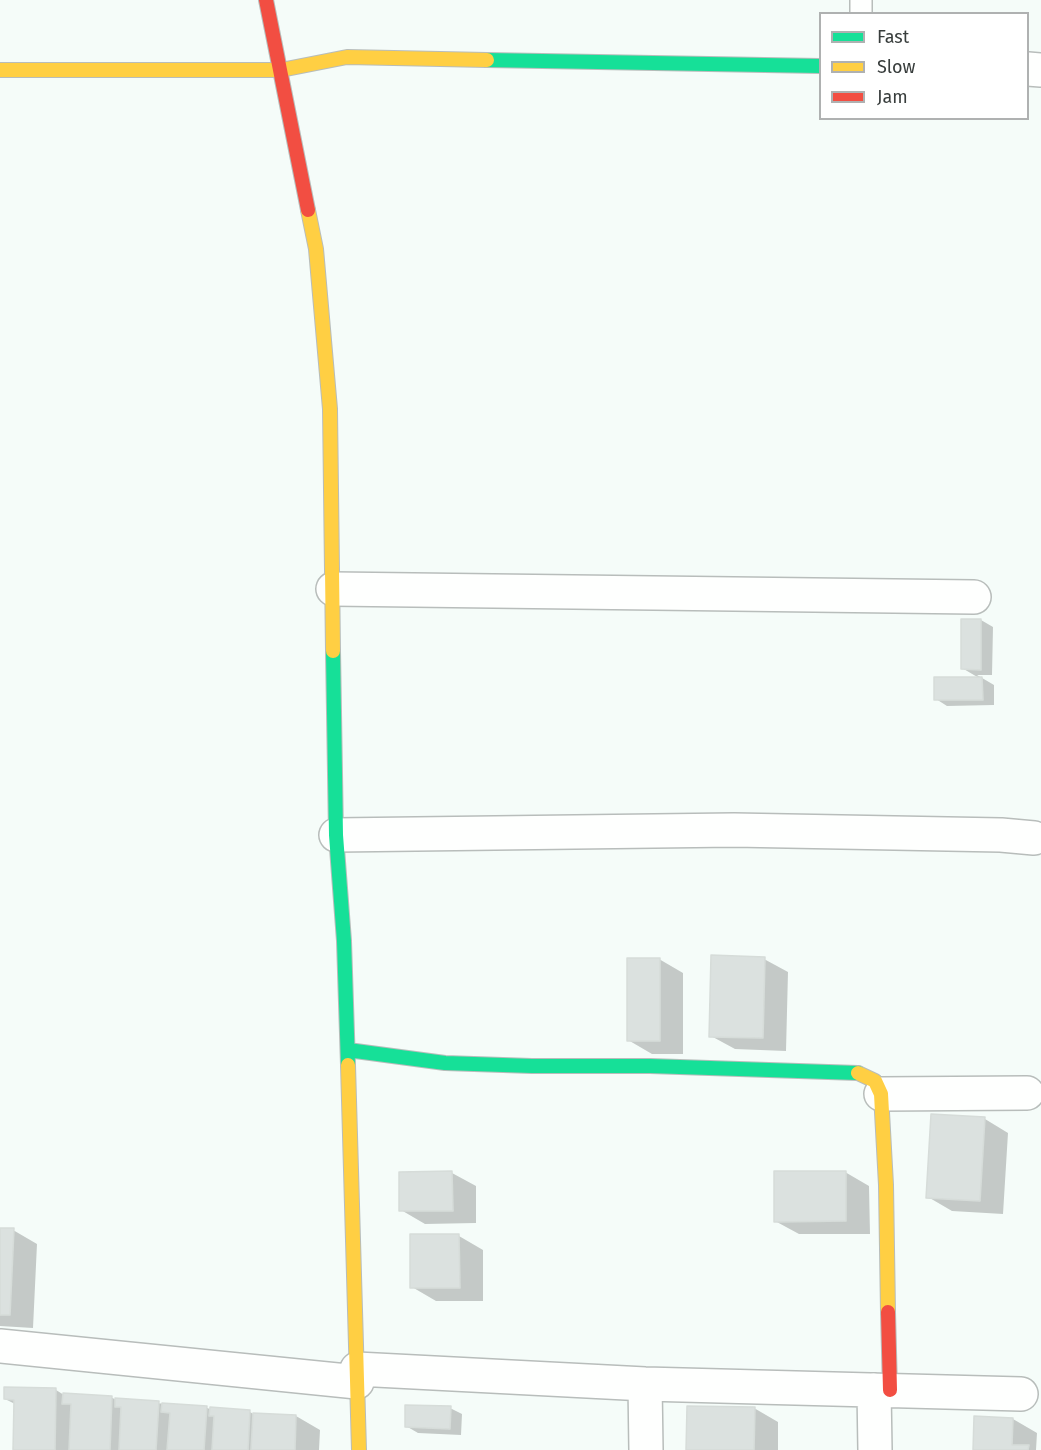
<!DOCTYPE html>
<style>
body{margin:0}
#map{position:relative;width:1041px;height:1450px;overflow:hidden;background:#f5fcf9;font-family:"Fira Sans",sans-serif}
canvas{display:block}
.legend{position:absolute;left:819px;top:12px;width:210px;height:108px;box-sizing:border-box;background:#fff;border:2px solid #afb1b1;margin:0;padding:8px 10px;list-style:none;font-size:18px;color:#383d3c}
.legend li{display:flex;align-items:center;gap:12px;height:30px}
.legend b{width:30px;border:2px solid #afb1b1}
</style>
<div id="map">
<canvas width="1041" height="1450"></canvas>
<ul class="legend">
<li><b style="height:8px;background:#16e098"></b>Fast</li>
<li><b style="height:8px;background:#ffcf43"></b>Slow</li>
<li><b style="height:8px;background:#f24e42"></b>Jam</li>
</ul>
</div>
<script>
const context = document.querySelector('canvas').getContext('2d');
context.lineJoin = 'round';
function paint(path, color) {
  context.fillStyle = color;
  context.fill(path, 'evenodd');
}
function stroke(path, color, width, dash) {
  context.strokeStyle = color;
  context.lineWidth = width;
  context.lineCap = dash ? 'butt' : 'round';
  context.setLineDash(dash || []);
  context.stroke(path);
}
const shadow = new Path2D(`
 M 981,620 L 993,627 L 992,675 L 977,675 L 994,685 L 994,705 L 947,706 L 936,699 L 979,678 L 962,668 Z
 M 659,959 L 683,973 L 683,1054 L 652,1054 L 628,1040 Z
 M 764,959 L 788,972 L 786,1051 L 735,1049 L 711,1036 Z
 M 985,1119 L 1008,1133 L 1003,1214 L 952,1211 L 928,1197 Z
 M 845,1172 L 869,1186 L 870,1234 L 799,1234 L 775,1221 Z
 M 452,1173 L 476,1186 L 476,1223 L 425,1224 L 401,1210 Z
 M 0,1229 L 13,1230 L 37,1244 L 33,1328 L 0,1326 Z
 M 459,1236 L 483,1250 L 483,1301 L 436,1301 L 412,1287 Z
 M 5,1389 L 56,1390 L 64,1395 L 111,1397 L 116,1400 L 206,1407 L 211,1410 L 250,1412 L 255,1415 L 296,1416 L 320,1430 L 319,1450 L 14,1450 L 15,1404 L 5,1399 Z
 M 450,1408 L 462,1414 L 461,1435 L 418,1433 L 406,1426 Z
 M 754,1408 L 778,1422 L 778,1450 L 688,1450 Z
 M 1013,1419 L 1037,1433 L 1036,1450 L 975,1450 Z`);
const building = new Path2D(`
 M 961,619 L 981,619 L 981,670 L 961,669 Z
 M 934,677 L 982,677 L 983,700 L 934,700 Z
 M 711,955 L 765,957 L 763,1038 L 709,1037 Z
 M 627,958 L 660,958 L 660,1041 L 627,1041 Z
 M 931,1114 L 985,1117 L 980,1201 L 926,1198 Z
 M 452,1171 L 453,1211 L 399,1211 L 399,1172 Z
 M 774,1171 L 846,1171 L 846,1221 L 774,1222 Z
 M 0,1228 L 14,1228 L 10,1315 L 0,1315 Z
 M 410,1234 L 459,1234 L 460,1288 L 410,1288 Z
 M 4,1387 L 56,1388 L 55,1450 L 13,1450 L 14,1400 L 4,1399 Z
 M 63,1393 L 112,1396 L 110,1450 L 69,1450 L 71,1404 L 62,1404 Z
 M 115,1398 L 159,1401 L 156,1450 L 119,1450 L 121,1407 L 115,1407 Z
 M 162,1403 L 207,1406 L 204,1450 L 167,1450 L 170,1413 L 161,1412 Z
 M 405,1405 L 451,1406 L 450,1429 L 405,1427 Z
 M 687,1406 L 755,1407 L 754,1450 L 686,1450 Z
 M 210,1407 L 250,1410 L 248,1450 L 212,1450 L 214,1416 L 209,1416 Z
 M 253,1413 L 296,1415 L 295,1450 L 251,1450 Z
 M 974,1416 L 1013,1418 L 1012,1445 L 1029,1445 L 1028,1450 L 973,1450 Z`);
const lane = new Path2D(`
 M 861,0 L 861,14`);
const street = new Path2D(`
 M 1028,69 L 1041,70
 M 333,589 L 974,597
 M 336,835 L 734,830 L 1001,835 L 1034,838
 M 881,1094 L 1027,1093
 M 0,1346 L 357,1382
 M 357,1369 L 645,1384 L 1021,1394
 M 645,1384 L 646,1450
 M 874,1390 L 875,1450`);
const fast = new Path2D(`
 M 487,60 L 820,66
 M 333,651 L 336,835 L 344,941 L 348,1065
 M 348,1050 L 445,1063 L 532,1066 L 650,1066 L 858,1073`);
const slow = new Path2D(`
 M 0,70 L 281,70 L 347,57 L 487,60
 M 308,210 L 316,249 L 330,409 L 333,651
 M 348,1065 L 359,1450
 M 858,1073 L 875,1081 L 881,1094 L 886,1185 L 888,1312`);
const jam = new Path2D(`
 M 266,0 L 308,210
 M 888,1312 L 890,1390`);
paint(shadow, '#0003');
paint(building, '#dbe1df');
stroke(building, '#d6dcd9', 1.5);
stroke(lane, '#b8bdbb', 24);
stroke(street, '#b8bdbb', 36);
stroke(fast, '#b8bdbb', 16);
stroke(slow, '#b8bdbb', 16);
stroke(jam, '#b8bdbb', 16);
stroke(lane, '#fefffe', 21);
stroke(street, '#fefffe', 33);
stroke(fast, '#16e098', 14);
stroke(slow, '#ffcf43', 14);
stroke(jam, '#f24e42', 14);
</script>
